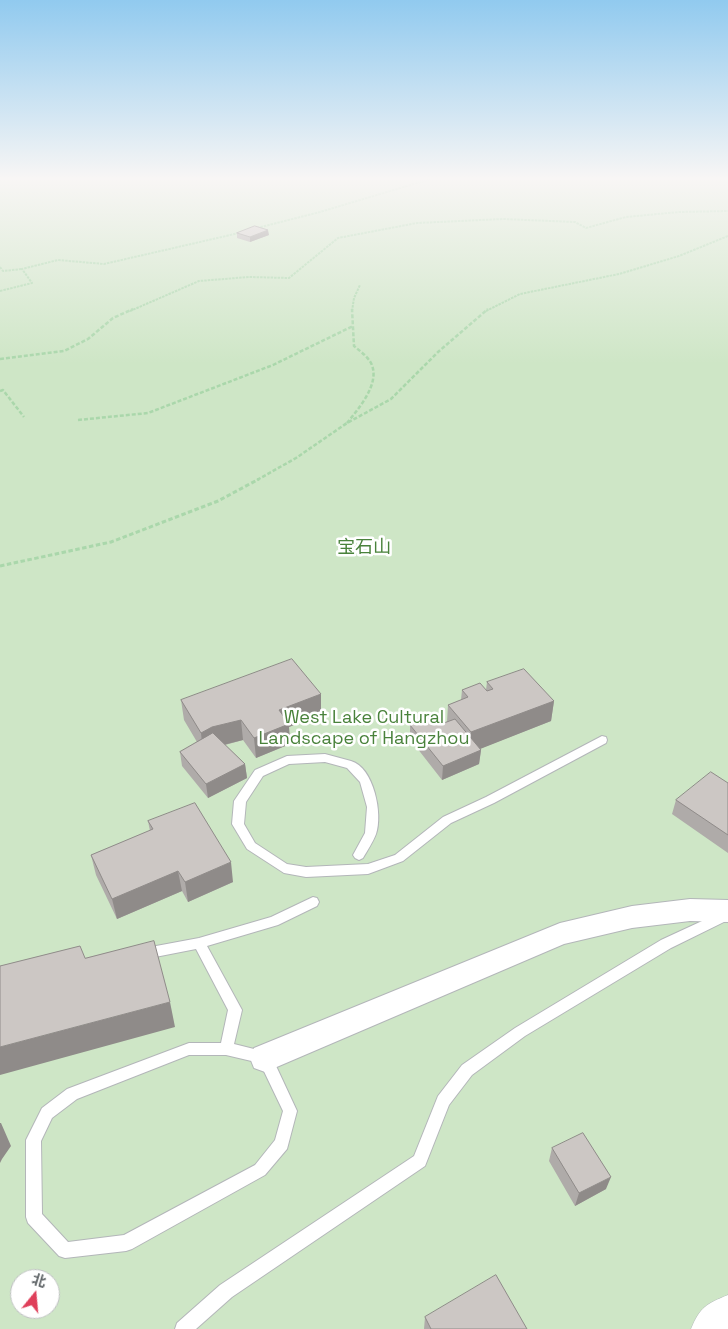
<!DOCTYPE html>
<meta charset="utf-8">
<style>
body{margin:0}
#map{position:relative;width:728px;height:1329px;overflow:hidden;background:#f0ece8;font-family:"Space Grotesk","Noto Sans SC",sans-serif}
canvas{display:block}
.north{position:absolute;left:10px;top:1269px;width:50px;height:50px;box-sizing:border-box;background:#fff;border:1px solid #bfc1c2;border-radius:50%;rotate:17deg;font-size:14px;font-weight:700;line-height:20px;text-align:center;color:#5f6467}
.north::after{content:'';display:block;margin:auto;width:18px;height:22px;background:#df3f5a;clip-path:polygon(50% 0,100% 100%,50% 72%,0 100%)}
</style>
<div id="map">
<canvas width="728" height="1329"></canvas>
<div class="north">北</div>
</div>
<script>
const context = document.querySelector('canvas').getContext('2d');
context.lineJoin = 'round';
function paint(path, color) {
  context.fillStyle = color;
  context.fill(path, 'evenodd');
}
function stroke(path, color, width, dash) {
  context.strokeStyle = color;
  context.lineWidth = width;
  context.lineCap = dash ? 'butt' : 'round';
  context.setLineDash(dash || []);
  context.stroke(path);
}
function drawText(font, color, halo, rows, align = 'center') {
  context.font = font + ' "Space Grotesk","Noto Sans SC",sans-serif';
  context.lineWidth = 5;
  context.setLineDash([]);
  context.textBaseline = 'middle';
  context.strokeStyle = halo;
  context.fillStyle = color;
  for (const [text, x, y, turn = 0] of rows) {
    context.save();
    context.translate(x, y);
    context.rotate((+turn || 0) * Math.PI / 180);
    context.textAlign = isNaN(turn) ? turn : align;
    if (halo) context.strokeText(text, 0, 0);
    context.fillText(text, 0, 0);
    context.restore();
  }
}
const green = new Path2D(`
 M 0,178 L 728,178 L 728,1329 L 0,1329 ZM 20,1279 L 50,1279 L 50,1309 L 20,1309 Z`);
const pathFar2 = new Path2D(`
 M 257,228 L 320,212 L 434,178 L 442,178
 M 0,267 L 3,271 L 22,269
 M 0,291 L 32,283 L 22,269 L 58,260 L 104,264 L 239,233
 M 130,311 L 199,281 L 249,277 L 289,278 L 338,238 L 417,223 L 503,219 L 575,222 L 586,228 L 626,217 L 679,212 L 728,211
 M 352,311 L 354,298 L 360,285
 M 486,311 L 520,294 L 619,274 L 679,256 L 728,236`);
const pathFar1 = new Path2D(`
 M 0,359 L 64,351 L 88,339 L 113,318 L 133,309
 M 0,391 L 3,390 L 24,417
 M 78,420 L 148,413 L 273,365 L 353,326
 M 347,423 C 359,408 381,383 371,363 C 367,356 360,351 354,346 L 352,309
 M 257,480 L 296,458 L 347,423 L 391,399 L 438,352 L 488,309`);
const path = new Path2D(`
 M 0,566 L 111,542 L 218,501 L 259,479`);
const service = new Path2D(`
 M 602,736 L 606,737 L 607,740 L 606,743 L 494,803 L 451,823 L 403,861 L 368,874 L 306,877 L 284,873 L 247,849 L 232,824 L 234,801 L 255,770 L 287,756 L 325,754 L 351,761 C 374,768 383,814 376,834 C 373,842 367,851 363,858 L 359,860 L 355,858 L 353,855 L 365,833 L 367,807 L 360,782 L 347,768 L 325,762 L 289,764 L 263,776 L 246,802 L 244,824 L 255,843 L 287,864 L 306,867 L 368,864 L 395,855 L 443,817 L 486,797 Z
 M 313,897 L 317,898 L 319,902 L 317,906 L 278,925 L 207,946 L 242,1010 L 234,1044 L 270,1053 L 297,1111 L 287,1149 L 265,1175 L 132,1249 L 126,1251 L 65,1258 L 59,1256 L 28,1223 L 26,1217 L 26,1140 L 42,1108 L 67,1089 L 189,1043 L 221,1043 L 228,1010 L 196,949 L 145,959 L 140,957 L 138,953 L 140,949 L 199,938 L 271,917 ZM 189,1055 L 226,1055 L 260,1063 L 283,1111 L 275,1140 L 255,1165 L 124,1235 L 68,1242 L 42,1214 L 41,1141 L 52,1118 L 77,1099 Z
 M 728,909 L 728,920 L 671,948 L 525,1036 L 472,1075 L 449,1105 L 425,1166 L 232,1297 L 196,1329 L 175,1329 L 177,1323 L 220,1285 L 414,1156 L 438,1096 L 462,1065 L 515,1028 L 661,940 Z`);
const minor = new Path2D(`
 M 690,899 L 728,900 L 728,922 L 690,921 L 632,928 L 564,944 L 265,1072 L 254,1068 L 250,1058 L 254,1048 L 560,923 L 632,906 Z`);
const secondary = new Path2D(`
 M 728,1295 L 728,1329 L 691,1329 C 700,1307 706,1304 728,1295 Z`);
const wall = new Path2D(`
 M 237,233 L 269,235 L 250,242 L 237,238 Z
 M 487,682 L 554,701 L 551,721 L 479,749 L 481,750 L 479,764 L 442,780 L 410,739 L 410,725 L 441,724 L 447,722 L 448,705 L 461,700 L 462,690 L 486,690 Z
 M 321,694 L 321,714 L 289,727 L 290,744 L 256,758 L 243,740 L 225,745 L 245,764 L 247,778 L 208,798 L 182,766 L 180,752 L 197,742 L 184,720 L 181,700 Z
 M 728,783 L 728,853 L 672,814 L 676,800 Z
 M 148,821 L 233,882 L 188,902 L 182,891 L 117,919 L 96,875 L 91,855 L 150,831 Z
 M 552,1148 L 606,1189 L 575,1206 L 549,1161 Z
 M 425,1317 L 527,1329 L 424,1329 Z`);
const shadedWall = new Path2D(`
 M 268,230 L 269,235 L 250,242 L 250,237 Z
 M 321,694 L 321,714 L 289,727 L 290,744 L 256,758 L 254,738 L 279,710 Z
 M 554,701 L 551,721 L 470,753 L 471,732 Z
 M 241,720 L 243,740 L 215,747 L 203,753 L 201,733 L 212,727 Z
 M 481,750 L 479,764 L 442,780 L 443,766 Z
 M 245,764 L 247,778 L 208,798 L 206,784 Z
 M 231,862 L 233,882 L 188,902 L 185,882 Z
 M 178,871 L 182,891 L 117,919 L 112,899 Z
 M 170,1002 L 175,1027 L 0,1075 L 0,1047 Z
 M 0,1123 L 1,1123 L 11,1146 L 2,1159 L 0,1163 Z
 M 611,1177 L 606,1189 L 575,1206 L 579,1193 Z`);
const building = new Path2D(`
 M 255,226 L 268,230 L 250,237 L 237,233 Z
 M 292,659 L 321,694 L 279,710 L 289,724 L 254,738 L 241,720 L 212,727 L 201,733 L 181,700 Z
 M 524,669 L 554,701 L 471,732 L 448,705 L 468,697 L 462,690 L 480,683 L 487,691 L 493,689 L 487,682 Z
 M 434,716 L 441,724 L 455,719 L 481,750 L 443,766 L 410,725 Z
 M 213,733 L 245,764 L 206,784 L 180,752 Z
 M 711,772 L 728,783 L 728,835 L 676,800 Z
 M 195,803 L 231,862 L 185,882 L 178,871 L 112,899 L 91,855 L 153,829 L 148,821 Z
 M 154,941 L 170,1002 L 0,1047 L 0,966 L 80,946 L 85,958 Z
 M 583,1133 L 611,1177 L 579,1193 L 552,1148 Z
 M 496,1275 L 527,1329 L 431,1329 L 425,1317 Z`);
const parkNames = [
 ["宝石山",364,548],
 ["West Lake Cultural",364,718],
 ["Landscape of Hangzhou",364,739]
];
paint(green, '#cee6c6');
stroke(service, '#b3b6b9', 2);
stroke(minor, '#b3b6b9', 2);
stroke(secondary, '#b2b6b9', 1);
stroke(pathFar2, '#aad7ab', 2, [2.5, 1]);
stroke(pathFar1, '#aad7ab', 2.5, [4, 2]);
stroke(path, '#aad7ab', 3, [4.5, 2.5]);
paint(service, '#fff');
paint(minor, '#fff');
paint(secondary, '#fff');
paint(wall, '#afaba9');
paint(shadedWall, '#8f8b89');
paint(building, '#ccc7c4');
stroke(building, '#8f8b89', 1);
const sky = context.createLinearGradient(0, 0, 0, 364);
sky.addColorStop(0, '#91caef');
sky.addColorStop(0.49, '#f8f6f5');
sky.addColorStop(1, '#f8f6f500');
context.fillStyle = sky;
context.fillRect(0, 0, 728, 364);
drawText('18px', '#49823b', '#fff', parkNames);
</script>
